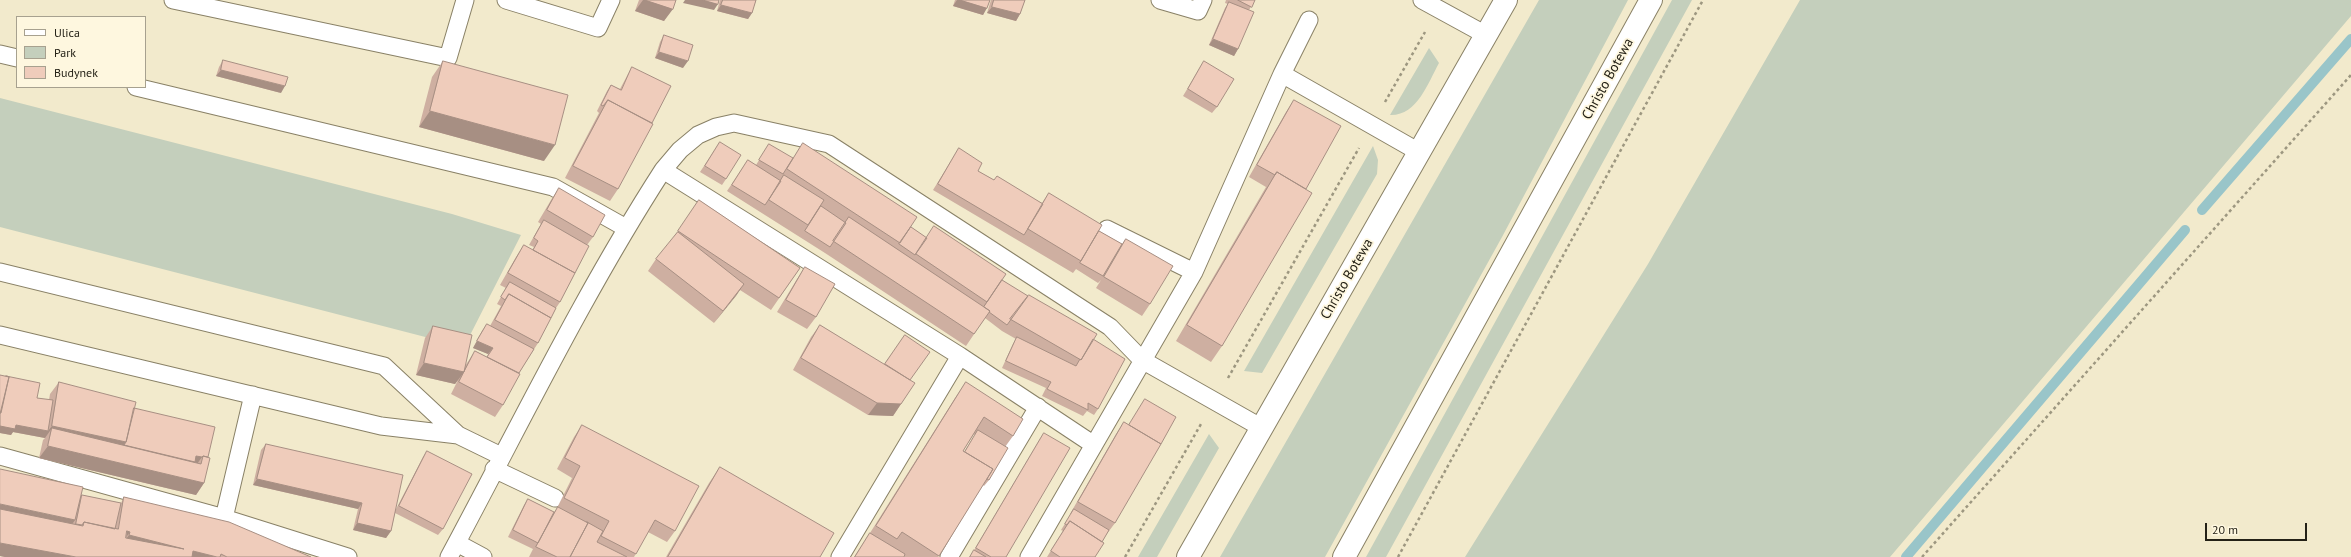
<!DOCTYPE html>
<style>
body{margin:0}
#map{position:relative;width:2351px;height:557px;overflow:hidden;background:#f2eacc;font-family:"PT Sans",sans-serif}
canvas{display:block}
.legend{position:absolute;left:16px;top:16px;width:130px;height:72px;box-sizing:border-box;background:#fef7df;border:1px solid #a7a18f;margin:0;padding:5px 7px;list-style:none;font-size:12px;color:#242116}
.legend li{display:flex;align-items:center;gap:8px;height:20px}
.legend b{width:20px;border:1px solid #a7a18f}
.scale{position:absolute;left:2205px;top:523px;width:102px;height:18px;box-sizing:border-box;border:2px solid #242116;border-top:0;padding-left:5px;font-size:12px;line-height:14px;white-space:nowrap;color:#242116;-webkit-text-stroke:3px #fef7df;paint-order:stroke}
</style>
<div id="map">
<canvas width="2351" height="557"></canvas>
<ul class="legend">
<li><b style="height:5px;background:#fff"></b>Ulica</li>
<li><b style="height:11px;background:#c4cfbc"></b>Park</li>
<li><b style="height:11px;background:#efccbb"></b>Budynek</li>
</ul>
<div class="scale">20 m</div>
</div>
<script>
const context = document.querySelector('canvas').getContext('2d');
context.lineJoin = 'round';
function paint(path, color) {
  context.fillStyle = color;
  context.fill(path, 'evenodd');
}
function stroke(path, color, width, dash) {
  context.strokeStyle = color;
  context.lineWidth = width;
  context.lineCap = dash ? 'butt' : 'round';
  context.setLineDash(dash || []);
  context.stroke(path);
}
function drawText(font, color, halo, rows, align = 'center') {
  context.font = font + ' "PT Sans",sans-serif';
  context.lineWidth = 3.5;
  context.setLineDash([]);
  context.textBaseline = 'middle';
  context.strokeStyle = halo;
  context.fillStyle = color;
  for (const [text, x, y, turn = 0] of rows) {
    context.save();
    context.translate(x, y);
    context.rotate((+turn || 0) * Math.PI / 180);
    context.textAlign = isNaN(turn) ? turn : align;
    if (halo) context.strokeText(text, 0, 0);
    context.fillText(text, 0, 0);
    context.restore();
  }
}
const green = new Path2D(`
 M 1539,0 L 1628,0 L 1502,237 L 1325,557 L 1220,557 Z
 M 1672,0 L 1692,0 L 1386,557 L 1366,557 Z
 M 1800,0 L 2351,0 L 2351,16 L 1890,557 L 1465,557 L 1648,264 Z
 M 1429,48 L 1439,63 C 1428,83 1417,116 1390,115 Z
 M 0,98 L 452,214 L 521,235 L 464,347 L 0,227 Z
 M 1373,146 L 1378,160 L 1377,174 L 1262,373 L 1244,371 Z
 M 1209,434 L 1219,448 L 1157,557 L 1138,557 Z`);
const stream = new Path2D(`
 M 2202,210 L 2351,39
 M 1906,557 L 2185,230`);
const path = new Path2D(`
 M 1385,102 L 1425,32
 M 1228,378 L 1359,148
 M 1125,557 L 1201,424
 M 1398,557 L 1703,0
 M 1922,557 L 2351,75`);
const lane = new Path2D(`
 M 173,0 L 448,58 L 465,0
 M 506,0 L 598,28 L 611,0
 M 1160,0 L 1198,11 L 1203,0
 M 1422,0 L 1486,35
 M 0,54 L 17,58
 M 1282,74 L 1419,152
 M 136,87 L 553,187 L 626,228
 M 663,170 L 680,150 L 698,135 L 716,127 L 734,123 L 829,144 L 1110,327 L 1142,360 L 1262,428
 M 1107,229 L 1194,272
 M 0,272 L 384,366 L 458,435
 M 0,335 L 381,426 L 458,435 L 501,456
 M 0,456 L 224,518 L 348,557
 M 494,469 L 555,498
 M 224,518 L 253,395
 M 457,543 L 483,557
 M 449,557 C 519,427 583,294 663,170 L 960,356 L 1094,445
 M 840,557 L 960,356
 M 949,557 L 1038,407
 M 1029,557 L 1194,272 L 1282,74 L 1309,20`);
const primary = new Path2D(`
 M 1188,557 L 1506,0
 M 1344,557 L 1651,0`);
const wall = new Path2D(`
 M 639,0 L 676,0 L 664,21 L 635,11 Z
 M 720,0 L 756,0 L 752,13 L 748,19 L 717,11 Z
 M 955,0 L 990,0 L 983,15 L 953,6 Z
 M 991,0 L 1025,0 L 1020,14 L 1016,21 L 987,13 Z
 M 1226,0 L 1255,0 L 1249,10 L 1238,49 L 1234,56 L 1209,45 L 1225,8 L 1228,4 L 1225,3 Z
 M 664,35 L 683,68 L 655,58 L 660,42 Z
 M 223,60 L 281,93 L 216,76 L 219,67 Z
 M 443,61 L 544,161 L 419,127 L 432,77 Z
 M 1204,61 L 1217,107 L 1212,113 L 1183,96 Z
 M 632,67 L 652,123 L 618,189 L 610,201 L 565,178 L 599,113 L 597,111 L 607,91 L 611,85 L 620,89 L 628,74 Z
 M 1294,100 L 1306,189 L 1222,346 L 1211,362 L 1176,341 L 1266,187 L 1249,177 L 1286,112 Z
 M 720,142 L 726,179 L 722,185 L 700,172 Z
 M 803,143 L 911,227 L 926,238 L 1002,280 L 1093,339 L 1098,409 L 1094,415 L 1087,411 L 1083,416 L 1042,396 L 1046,388 L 1002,368 L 1013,344 L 1016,339 L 1002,331 L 985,318 L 966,346 L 825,253 L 727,191 L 748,160 L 756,165 L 769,144 L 789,165 Z
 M 959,148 L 978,171 L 994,180 L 1042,203 L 1049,193 L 1099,231 L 1122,244 L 1126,239 L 1150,304 L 1142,316 L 1096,288 L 1101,280 L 1098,283 L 1076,269 L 1073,273 L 933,190 Z
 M 559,188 L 593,237 L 587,245 L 575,273 L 560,302 L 556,308 L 538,343 L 519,373 L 503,405 L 495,417 L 451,394 L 458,380 L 455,384 L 416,375 L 425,338 L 433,326 L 465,366 L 475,351 L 487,357 L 488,354 L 473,348 L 482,331 L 487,324 L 490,326 L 501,306 L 497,304 L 506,288 L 500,285 L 516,257 L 524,245 L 532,250 L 534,247 L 529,245 L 541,224 L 538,222 L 551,200 Z
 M 699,200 L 800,268 L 771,310 L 740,290 L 714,323 L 648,271 L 656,259 L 674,237 Z
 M 805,267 L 816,317 L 807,329 L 777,312 L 797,279 Z
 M 820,325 L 884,365 L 905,335 L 910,380 L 901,404 L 893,416 L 868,415 L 793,370 L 811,337 Z
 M 0,375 L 37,398 L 49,400 L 50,394 L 59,382 L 134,408 L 208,457 L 204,483 L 196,495 L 39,458 L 43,440 L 45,438 L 13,432 L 11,435 L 0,433 Z
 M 966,382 L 1013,436 L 1005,447 L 989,480 L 984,486 L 983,485 L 938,557 L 905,557 L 904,556 L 904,557 L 854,557 L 870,533 L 955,398 ZM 974,434 L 975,435 L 964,452 L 963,451 Z
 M 1145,399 L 1115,523 L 1106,535 L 1102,542 L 1095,557 L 1047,557 L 1063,531 L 1061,530 L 1071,514 L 1070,514 L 1116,434 L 1124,422 L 1129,425 Z
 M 582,425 L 675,531 L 667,542 L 648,532 L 634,557 L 529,557 L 533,549 L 508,537 L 524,505 L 528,499 L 554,512 L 556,510 L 572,478 L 557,469 L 574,437 Z
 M 1044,433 L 1006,557 L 970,557 L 1040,439 Z
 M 266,444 L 396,509 L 423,457 L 427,451 L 443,529 L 438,535 L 395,513 L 391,531 L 386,538 L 353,530 L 358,509 L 253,485 L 261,450 Z
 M 720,467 L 820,557 L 666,557 L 709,483 Z
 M 82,495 L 121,503 L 124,497 L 311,557 L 5,557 L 0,556 L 80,497 Z`);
const shadedWall = new Path2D(`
 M 643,0 L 645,0 L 673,9 L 664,21 L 635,11 Z
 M 685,0 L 703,0 L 718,4 L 714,10 L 683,3 Z
 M 957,0 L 960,0 L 987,8 L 983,15 L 953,6 Z
 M 721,5 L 752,13 L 748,19 L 717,11 Z
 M 992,7 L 1020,14 L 1016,21 L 987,13 Z
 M 1213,39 L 1238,49 L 1234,56 L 1209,45 Z
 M 659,52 L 688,61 L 683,68 L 655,58 Z
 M 221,70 L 285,86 L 281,93 L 216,76 Z
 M 430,111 L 555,145 L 544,161 L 419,127 Z
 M 744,284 L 736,296 L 714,323 L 723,311 Z
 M 477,341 L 493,348 L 488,354 L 473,348 Z
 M 424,363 L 464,372 L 455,384 L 416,375 Z
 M 877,403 L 901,404 L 893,416 L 868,415 Z
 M 16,425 L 48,431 L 52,426 L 126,442 L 122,448 L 52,428 L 45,438 L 13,432 L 11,435 L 0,433 L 0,426 Z
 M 48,446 L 204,483 L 196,495 L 39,458 Z
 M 196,456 L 202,457 L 197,464 L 192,463 Z
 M 257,479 L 362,503 L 358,509 L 253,485 Z
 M 0,504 L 75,520 L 67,532 L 0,518 Z
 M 357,523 L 391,531 L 386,538 L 353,530 Z
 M 127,531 L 130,532 L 121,544 Z
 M 129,535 L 184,549 L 120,547 Z
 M 0,543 L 76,557 L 5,557 L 0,556 Z
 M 193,551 L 217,557 L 189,557 Z`);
const building = new Path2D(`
 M 645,0 L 676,0 L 673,9 Z
 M 703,0 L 719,0 L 718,4 Z
 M 723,0 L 756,0 L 752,13 L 721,5 Z
 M 960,0 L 990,0 L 987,8 Z
 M 994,0 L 1025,0 L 1020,14 L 992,7 Z
 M 1238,0 L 1255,0 L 1252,7 Z
 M 1229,2 L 1254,12 L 1238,49 L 1213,39 Z
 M 664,35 L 693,45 L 688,61 L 659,52 Z
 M 223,60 L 288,77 L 285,86 L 221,70 Z
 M 443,61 L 568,95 L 555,145 L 430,111 Z
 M 1204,61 L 1234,79 L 1217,107 L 1188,89 Z
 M 632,67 L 671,86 L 652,123 L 608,100 L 603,106 L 601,105 L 611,85 L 621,90 Z
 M 608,100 L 653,124 L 618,189 L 573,166 Z
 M 1294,100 L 1341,126 L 1306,189 L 1277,172 L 1275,175 L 1257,165 Z
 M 720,142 L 741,155 L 726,179 L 705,166 Z
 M 803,143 L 917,217 L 900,243 L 787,169 Z
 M 769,144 L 793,158 L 783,174 L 759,160 Z
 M 959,148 L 982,163 L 978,171 L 994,180 L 997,176 L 1043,204 L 1024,235 L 938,184 Z
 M 748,160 L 781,181 L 765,205 L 732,185 Z
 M 1277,172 L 1312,193 L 1222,346 L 1187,325 Z
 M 784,175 L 824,200 L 808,225 L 769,200 Z
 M 559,188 L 605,215 L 593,237 L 547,210 Z
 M 1049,193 L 1102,225 L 1081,261 L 1028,229 Z
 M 699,200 L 800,268 L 779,298 L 678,231 Z
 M 821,206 L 846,223 L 830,247 L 805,231 Z
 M 849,217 L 990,311 L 974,334 L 833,241 Z
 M 544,220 L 589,246 L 575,273 L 533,250 L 538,241 L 534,238 Z
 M 934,226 L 1006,274 L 987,302 L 916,254 Z
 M 911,227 L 927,238 L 915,255 L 899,244 Z
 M 1099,231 L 1122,244 L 1103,276 L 1080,263 Z
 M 678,232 L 744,284 L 723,311 L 656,259 Z
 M 1126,239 L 1173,266 L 1150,304 L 1104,277 Z
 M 524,245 L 575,273 L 560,302 L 508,273 Z
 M 805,267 L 835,284 L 816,317 L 786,300 Z
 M 1002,280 L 1028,296 L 1007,325 L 989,312 L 990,311 L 984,307 Z
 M 510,282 L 556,308 L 551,318 L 509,294 L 505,300 L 501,297 Z
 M 509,294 L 551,318 L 538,343 L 495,320 Z
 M 1029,295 L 1097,334 L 1081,360 L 1010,319 Z
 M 487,324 L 534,349 L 519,373 L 487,357 L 493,348 L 477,341 Z
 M 820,325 L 915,383 L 901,404 L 877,403 L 801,358 Z
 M 433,326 L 472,335 L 464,372 L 424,363 Z
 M 905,335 L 930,352 L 910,380 L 885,364 Z
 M 1017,337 L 1076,366 L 1080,359 L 1081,360 L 1093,339 L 1125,359 L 1098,409 L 1088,403 L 1088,410 L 1047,389 L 1051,382 L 1006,361 Z
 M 475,351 L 520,374 L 503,405 L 459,382 Z
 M 0,375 L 9,377 L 1,413 L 0,413 Z
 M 6,376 L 40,383 L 37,398 L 53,400 L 48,431 L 16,425 L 15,429 L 0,426 L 0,414 L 9,377 Z
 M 59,382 L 136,402 L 126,442 L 52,426 Z
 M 966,382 L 1023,419 L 1013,436 L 984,417 L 963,451 L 993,469 L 939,556 L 902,532 L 897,539 L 876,526 Z
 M 1145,399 L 1176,417 L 1161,444 L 1129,425 Z
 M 134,408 L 215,427 L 208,457 L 203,456 L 202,457 L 196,456 L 195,462 L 124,445 L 126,442 Z
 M 1124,422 L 1161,444 L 1115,523 L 1078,502 Z
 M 582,425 L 699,486 L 675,531 L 655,520 L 636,554 L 601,536 L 609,521 L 564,498 L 580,466 L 565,458 Z
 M 52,428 L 201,464 L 203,456 L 210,458 L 204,483 L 48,446 Z
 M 978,430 L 1008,448 L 989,480 L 987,479 L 993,469 L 965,452 Z
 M 1044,433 L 1070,448 L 1006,557 L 991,557 L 976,548 Z
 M 266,444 L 403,475 L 391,531 L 357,523 L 362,503 L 257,479 Z
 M 427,451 L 472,474 L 443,529 L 399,506 Z
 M 720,467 L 834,533 L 820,557 L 668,557 Z
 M 0,469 L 83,487 L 75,520 L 0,504 Z
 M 82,495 L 121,503 L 115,529 L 84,522 L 82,525 L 76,524 Z
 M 124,497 L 229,522 L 311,557 L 227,557 L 221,554 L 220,557 L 217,557 L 193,551 L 192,557 L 76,557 L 0,543 L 0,509 L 83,526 L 84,522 L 118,529 ZM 127,531 L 130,532 L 129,535 L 184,549 L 126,538 Z
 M 528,499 L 554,512 L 538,543 L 513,530 Z
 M 558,507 L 588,523 L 570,557 L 557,557 L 536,547 Z
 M 1074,509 L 1109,530 L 1102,542 L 1070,521 L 1067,525 L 1065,524 Z
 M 1070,521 L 1104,543 L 1095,557 L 1060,557 L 1051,551 Z
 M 587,522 L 603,531 L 597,542 L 627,557 L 570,557 L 588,523 Z
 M 870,533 L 905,554 L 904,557 L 855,557 Z
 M 974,550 L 986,557 L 970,557 Z`);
const streetNames = [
 ["Christo Botewa",1608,79,-61],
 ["Christo Botewa",1347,279,-60]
];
paint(green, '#c4cfbc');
stroke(stream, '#99c5c9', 10);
stroke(lane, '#898166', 19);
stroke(primary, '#898166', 24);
stroke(path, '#9d9780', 2.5, [3, 3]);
stroke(lane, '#fff', 17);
stroke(primary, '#fff', 22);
paint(wall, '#ceafa1');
paint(shadedWall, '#a78f83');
paint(building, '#efccbb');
stroke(building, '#a78f83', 1);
drawText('14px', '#242116', '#fef7df', streetNames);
</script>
